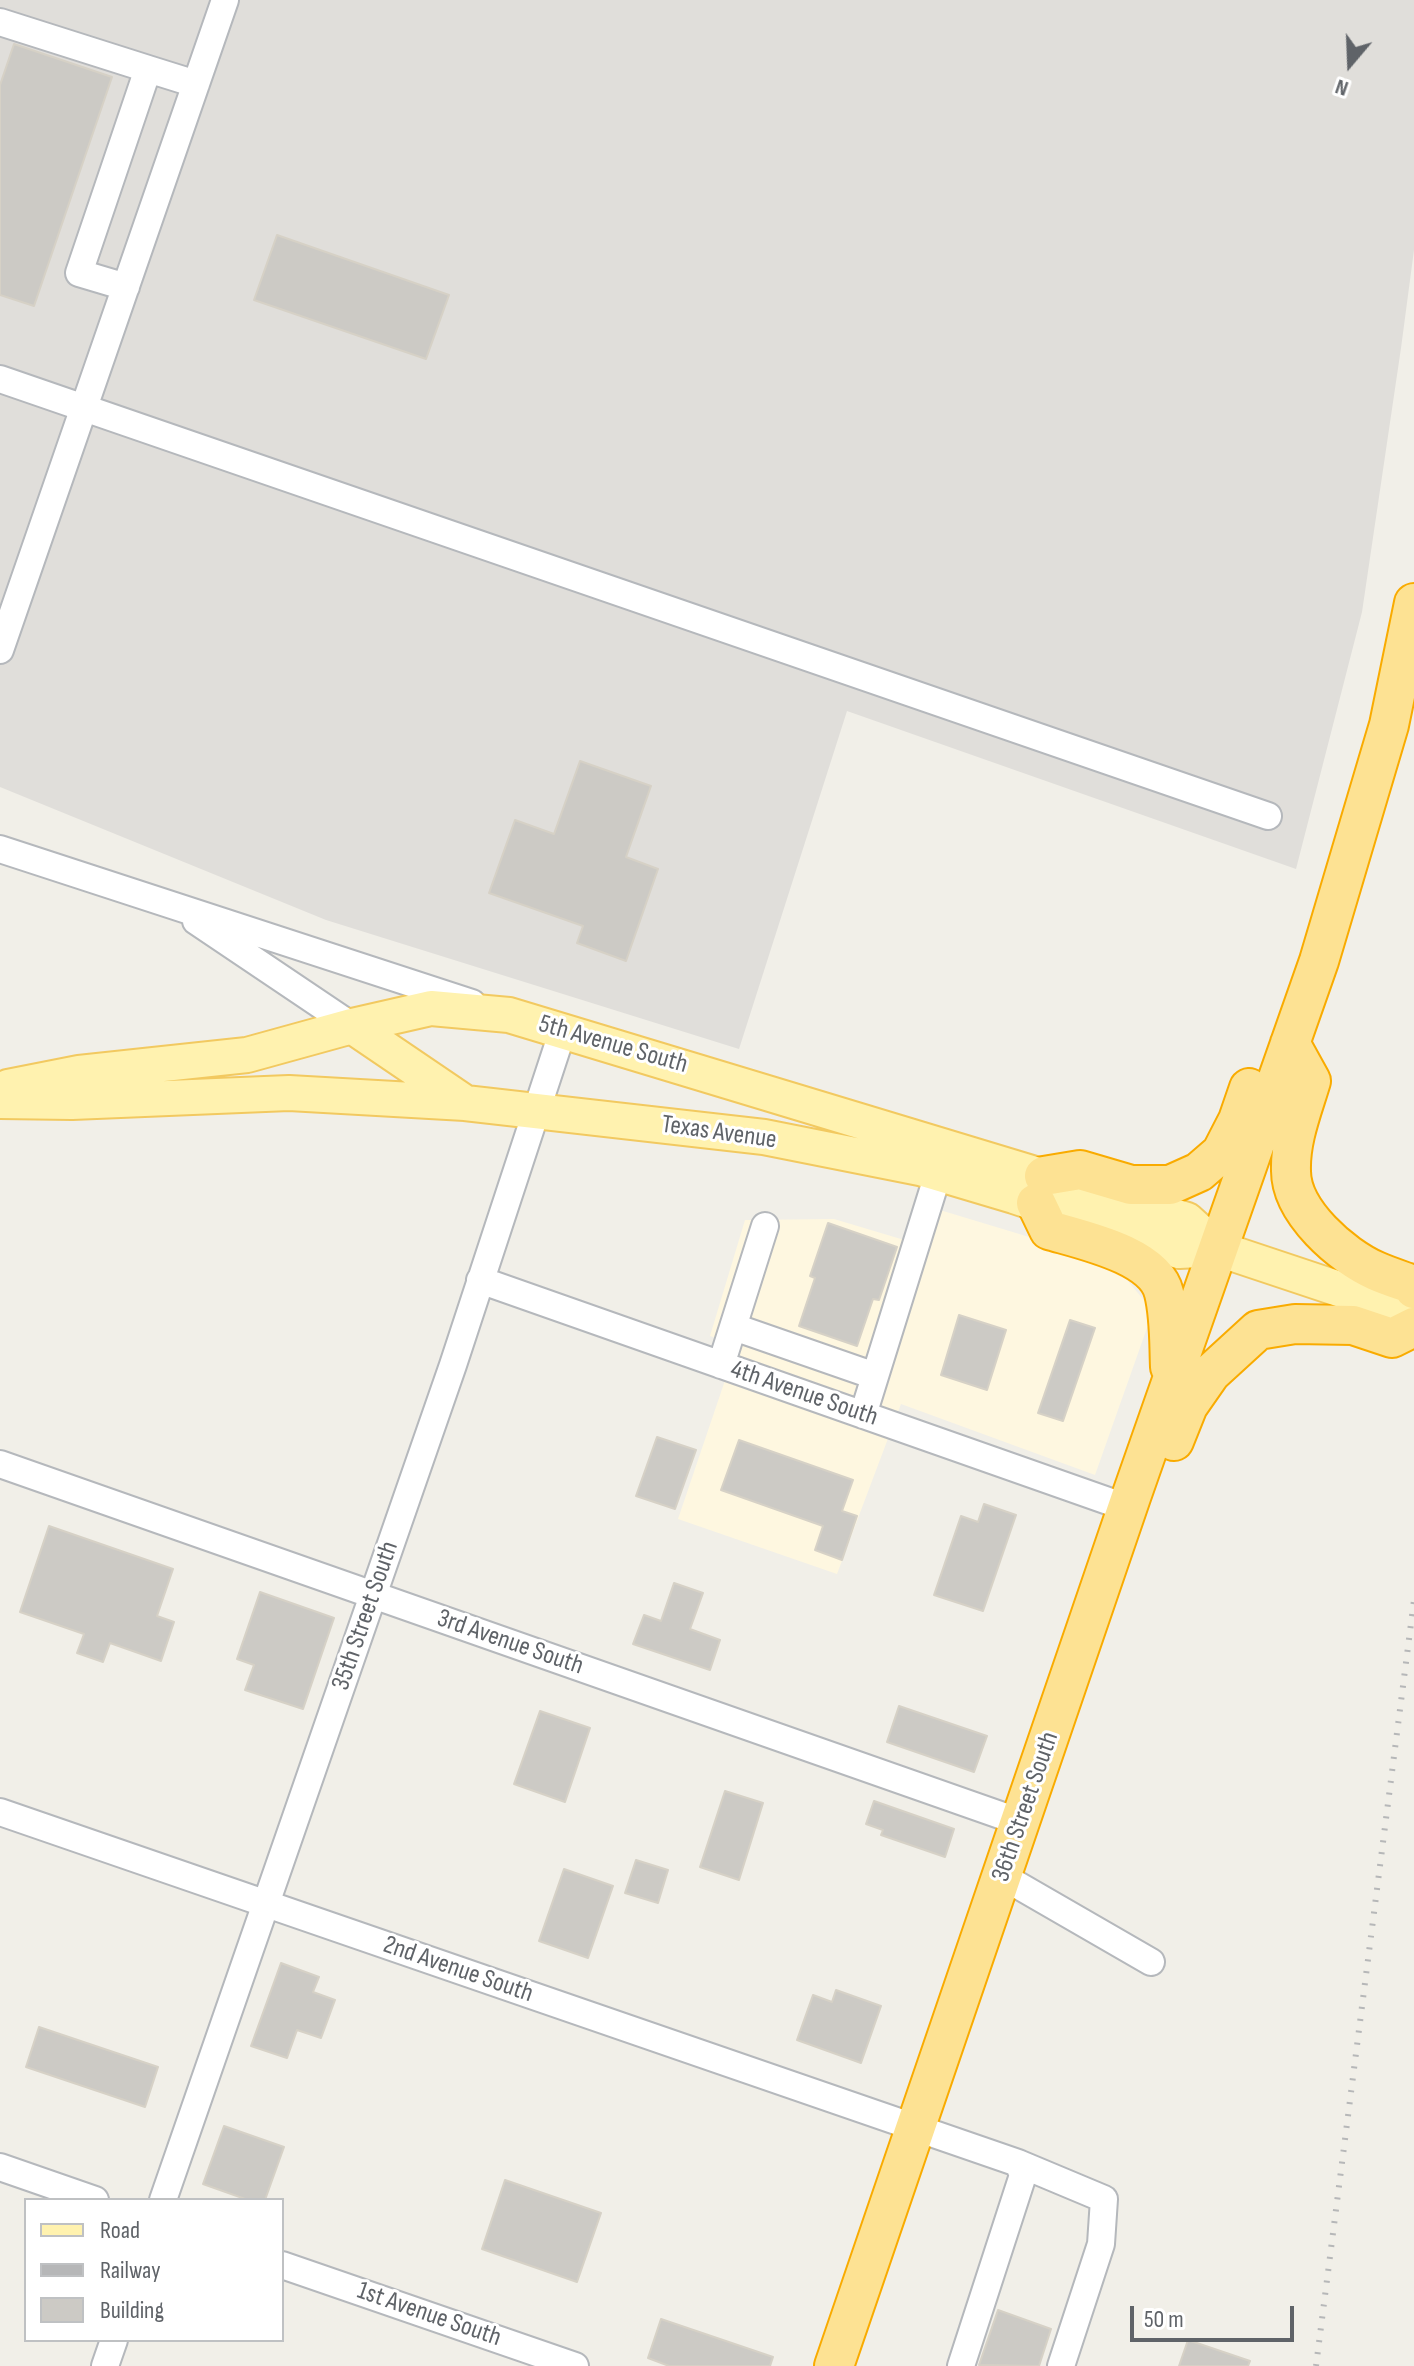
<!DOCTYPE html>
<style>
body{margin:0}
#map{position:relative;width:1414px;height:2366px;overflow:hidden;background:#f1efe8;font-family:"Sofia Sans Condensed",sans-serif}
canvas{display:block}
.legend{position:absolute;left:24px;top:2198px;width:260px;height:144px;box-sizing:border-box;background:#fff;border:2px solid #bfc1c3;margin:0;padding:10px 14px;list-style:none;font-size:24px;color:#5f6368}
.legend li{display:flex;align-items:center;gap:16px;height:40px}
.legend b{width:40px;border:2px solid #bfc1c3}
.north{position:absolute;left:1310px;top:24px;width:80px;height:80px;-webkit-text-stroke:6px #fff;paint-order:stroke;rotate:199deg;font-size:22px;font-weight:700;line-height:32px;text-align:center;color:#5f6368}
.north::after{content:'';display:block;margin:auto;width:28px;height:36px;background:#5f6368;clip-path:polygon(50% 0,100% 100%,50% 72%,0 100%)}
.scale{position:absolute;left:1130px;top:2306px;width:164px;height:36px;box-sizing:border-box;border:4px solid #5f6368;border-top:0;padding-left:10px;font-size:24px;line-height:28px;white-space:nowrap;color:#5f6368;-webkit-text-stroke:6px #fff;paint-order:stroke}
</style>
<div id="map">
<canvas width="1414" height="2366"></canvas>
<ul class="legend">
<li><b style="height:10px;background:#fff2af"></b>Road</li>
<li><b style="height:10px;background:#b6b7b8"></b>Railway</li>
<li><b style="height:22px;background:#cccac5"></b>Building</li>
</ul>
<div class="north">N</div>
<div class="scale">50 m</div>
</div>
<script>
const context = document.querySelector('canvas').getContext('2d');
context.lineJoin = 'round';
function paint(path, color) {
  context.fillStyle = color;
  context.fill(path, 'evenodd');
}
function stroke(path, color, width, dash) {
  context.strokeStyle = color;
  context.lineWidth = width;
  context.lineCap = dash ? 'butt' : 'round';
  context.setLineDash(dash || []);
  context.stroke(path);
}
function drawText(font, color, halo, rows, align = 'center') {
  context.font = font + ' "Sofia Sans Condensed",sans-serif';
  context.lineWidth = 6;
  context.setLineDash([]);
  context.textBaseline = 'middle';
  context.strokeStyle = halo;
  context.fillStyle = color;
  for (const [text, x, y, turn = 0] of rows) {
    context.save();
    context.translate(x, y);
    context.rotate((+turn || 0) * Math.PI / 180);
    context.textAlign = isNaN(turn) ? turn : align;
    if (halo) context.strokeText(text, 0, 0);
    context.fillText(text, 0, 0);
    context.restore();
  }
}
const commercial = new Path2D(`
 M 920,1204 L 1112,1262 L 1153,1311 L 1095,1475 L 901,1404 L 837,1574 L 678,1519 L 737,1345 L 710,1336 L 745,1220 L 834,1219 L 911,1242 Z`);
const industrial = new Path2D(`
 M 0,0 L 1414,0 L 1414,250 L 1401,348 L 1362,612 L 1296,869 L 847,711 L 739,1049 L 326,920 L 0,787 Z`);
const building = new Path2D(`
 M 14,44 L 112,77 L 34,306 L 0,295 L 0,85 Z
 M 277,235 L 449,295 L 426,359 L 254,300 Z
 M 580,761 L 651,786 L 626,857 L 658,869 L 626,961 L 577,943 L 583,926 L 489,893 L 515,820 L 554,834 Z
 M 828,1223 L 897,1247 L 879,1300 L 873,1299 L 857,1346 L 799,1326 L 815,1278 L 810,1276 Z
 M 959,1315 L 1006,1330 L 987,1390 L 941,1375 Z
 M 1070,1320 L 1095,1328 L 1063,1421 L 1038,1413 Z
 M 657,1437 L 696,1450 L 675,1509 L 636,1496 Z
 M 739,1440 L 853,1480 L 842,1511 L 857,1516 L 842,1560 L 815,1550 L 823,1526 L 721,1490 Z
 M 984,1504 L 1016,1515 L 983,1611 L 934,1595 L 961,1516 L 978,1522 Z
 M 49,1526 L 173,1569 L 157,1616 L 174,1622 L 161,1661 L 110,1643 L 103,1662 L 77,1653 L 84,1634 L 20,1612 Z
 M 674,1583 L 703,1593 L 690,1629 L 720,1640 L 710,1670 L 633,1644 L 644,1615 L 661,1621 Z
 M 260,1592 L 334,1618 L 303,1709 L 245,1690 L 254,1665 L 237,1659 Z
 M 899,1706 L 987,1736 L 974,1772 L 887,1742 Z
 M 540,1711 L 590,1728 L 565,1802 L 514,1784 Z
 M 725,1791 L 763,1803 L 739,1880 L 700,1867 Z
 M 874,1801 L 954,1829 L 945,1857 L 881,1835 L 883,1830 L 866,1824 Z
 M 636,1860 L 668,1870 L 658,1903 L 625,1893 Z
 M 564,1869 L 613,1886 L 588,1958 L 539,1941 Z
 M 281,1963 L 319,1977 L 313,1992 L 335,2000 L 321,2038 L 297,2030 L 287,2058 L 251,2046 Z
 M 836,1990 L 881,2006 L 861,2063 L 797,2040 L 813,1995 L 832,2002 Z
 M 39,2027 L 158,2067 L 145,2107 L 26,2067 Z
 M 224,2126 L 284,2147 L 265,2200 L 248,2200 L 203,2184 Z
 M 505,2180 L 601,2213 L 577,2282 L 482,2249 Z
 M 998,2310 L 1051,2329 L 1039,2366 L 979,2365 Z
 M 661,2319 L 773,2357 L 770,2366 L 669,2366 L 648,2358 Z
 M 1188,2340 L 1250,2361 L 1248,2366 L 1179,2366 Z`);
const minor = new Path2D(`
 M 0,22 L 148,69
 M 126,287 L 79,273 L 148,69 L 196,84
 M 0,379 L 1268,816
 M 0,650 L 225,0
 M 0,849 L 472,1003
 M 196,921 L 352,1026
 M 480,1280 L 1128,1508
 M 734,1327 L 875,1376
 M 721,1365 L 765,1226
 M 863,1415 L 938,1174
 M 0,1464 L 1020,1822
 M 0,1812 L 1018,2163 L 1023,2175 L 961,2366
 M 1002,1876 L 1151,1962
 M 1018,2163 L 1104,2199 L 1101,2244 L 1061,2366
 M 0,2167 L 95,2200
 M 163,2200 L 453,1365 L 563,1030
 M 282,2265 L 575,2366
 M 105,2366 L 114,2340`);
const major = new Path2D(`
 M 352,1026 L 464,1102
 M 8,1087 L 79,1073 L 247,1055 L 352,1026 L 431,1008 L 509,1015 L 1187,1220 L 1219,1249
 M 0,1101 L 72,1102 L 289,1093 L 465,1103 L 764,1137 L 920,1168 L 1014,1196 L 1179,1251 L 1219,1249 L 1414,1314`);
const highway = new Path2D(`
 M 1290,1043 L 1311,1081 C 1302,1111 1290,1140 1291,1171 C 1291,1212 1342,1256 1376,1271 C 1387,1276 1400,1280 1411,1284 L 1414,1289
 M 1044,1176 L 1080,1170 L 1131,1185 L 1170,1185 L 1199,1172 L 1221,1153 L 1238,1120 L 1249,1088
 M 1036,1203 L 1049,1230 C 1083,1240 1155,1255 1164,1293 C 1170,1317 1169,1343 1170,1367
 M 1174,1441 L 1188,1406 L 1211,1373 L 1258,1330 L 1295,1324 L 1353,1325 L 1392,1338 L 1414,1327
 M 834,2366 L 1131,1497 L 1319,961 L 1389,725 L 1414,603`);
const rail = new Path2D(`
 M 1316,2366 L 1414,1600`);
const streetNames = [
 ["5th Avenue South",613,1045,16],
 ["Texas Avenue",719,1133,8],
 ["4th Avenue South",804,1394,19],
 ["35th Street South",366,1616,-71],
 ["3rd Avenue South",510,1643,19],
 ["36th Street South",1026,1807,-71],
 ["2nd Avenue South",458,1970,19],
 ["1st Avenue South",429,2315,19]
];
paint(commercial, '#fef7e0');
paint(industrial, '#e0deda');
paint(building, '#cccac5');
stroke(building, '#d6d1c6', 2);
stroke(minor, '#b5b8bc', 30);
stroke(major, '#f2c960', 38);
stroke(highway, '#f9ab00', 42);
stroke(minor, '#fff', 26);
stroke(major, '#fff2af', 34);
stroke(highway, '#fde293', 38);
stroke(rail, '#b6b7b8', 6, [2, 10]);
drawText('26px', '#5f6368', '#fff', streetNames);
</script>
